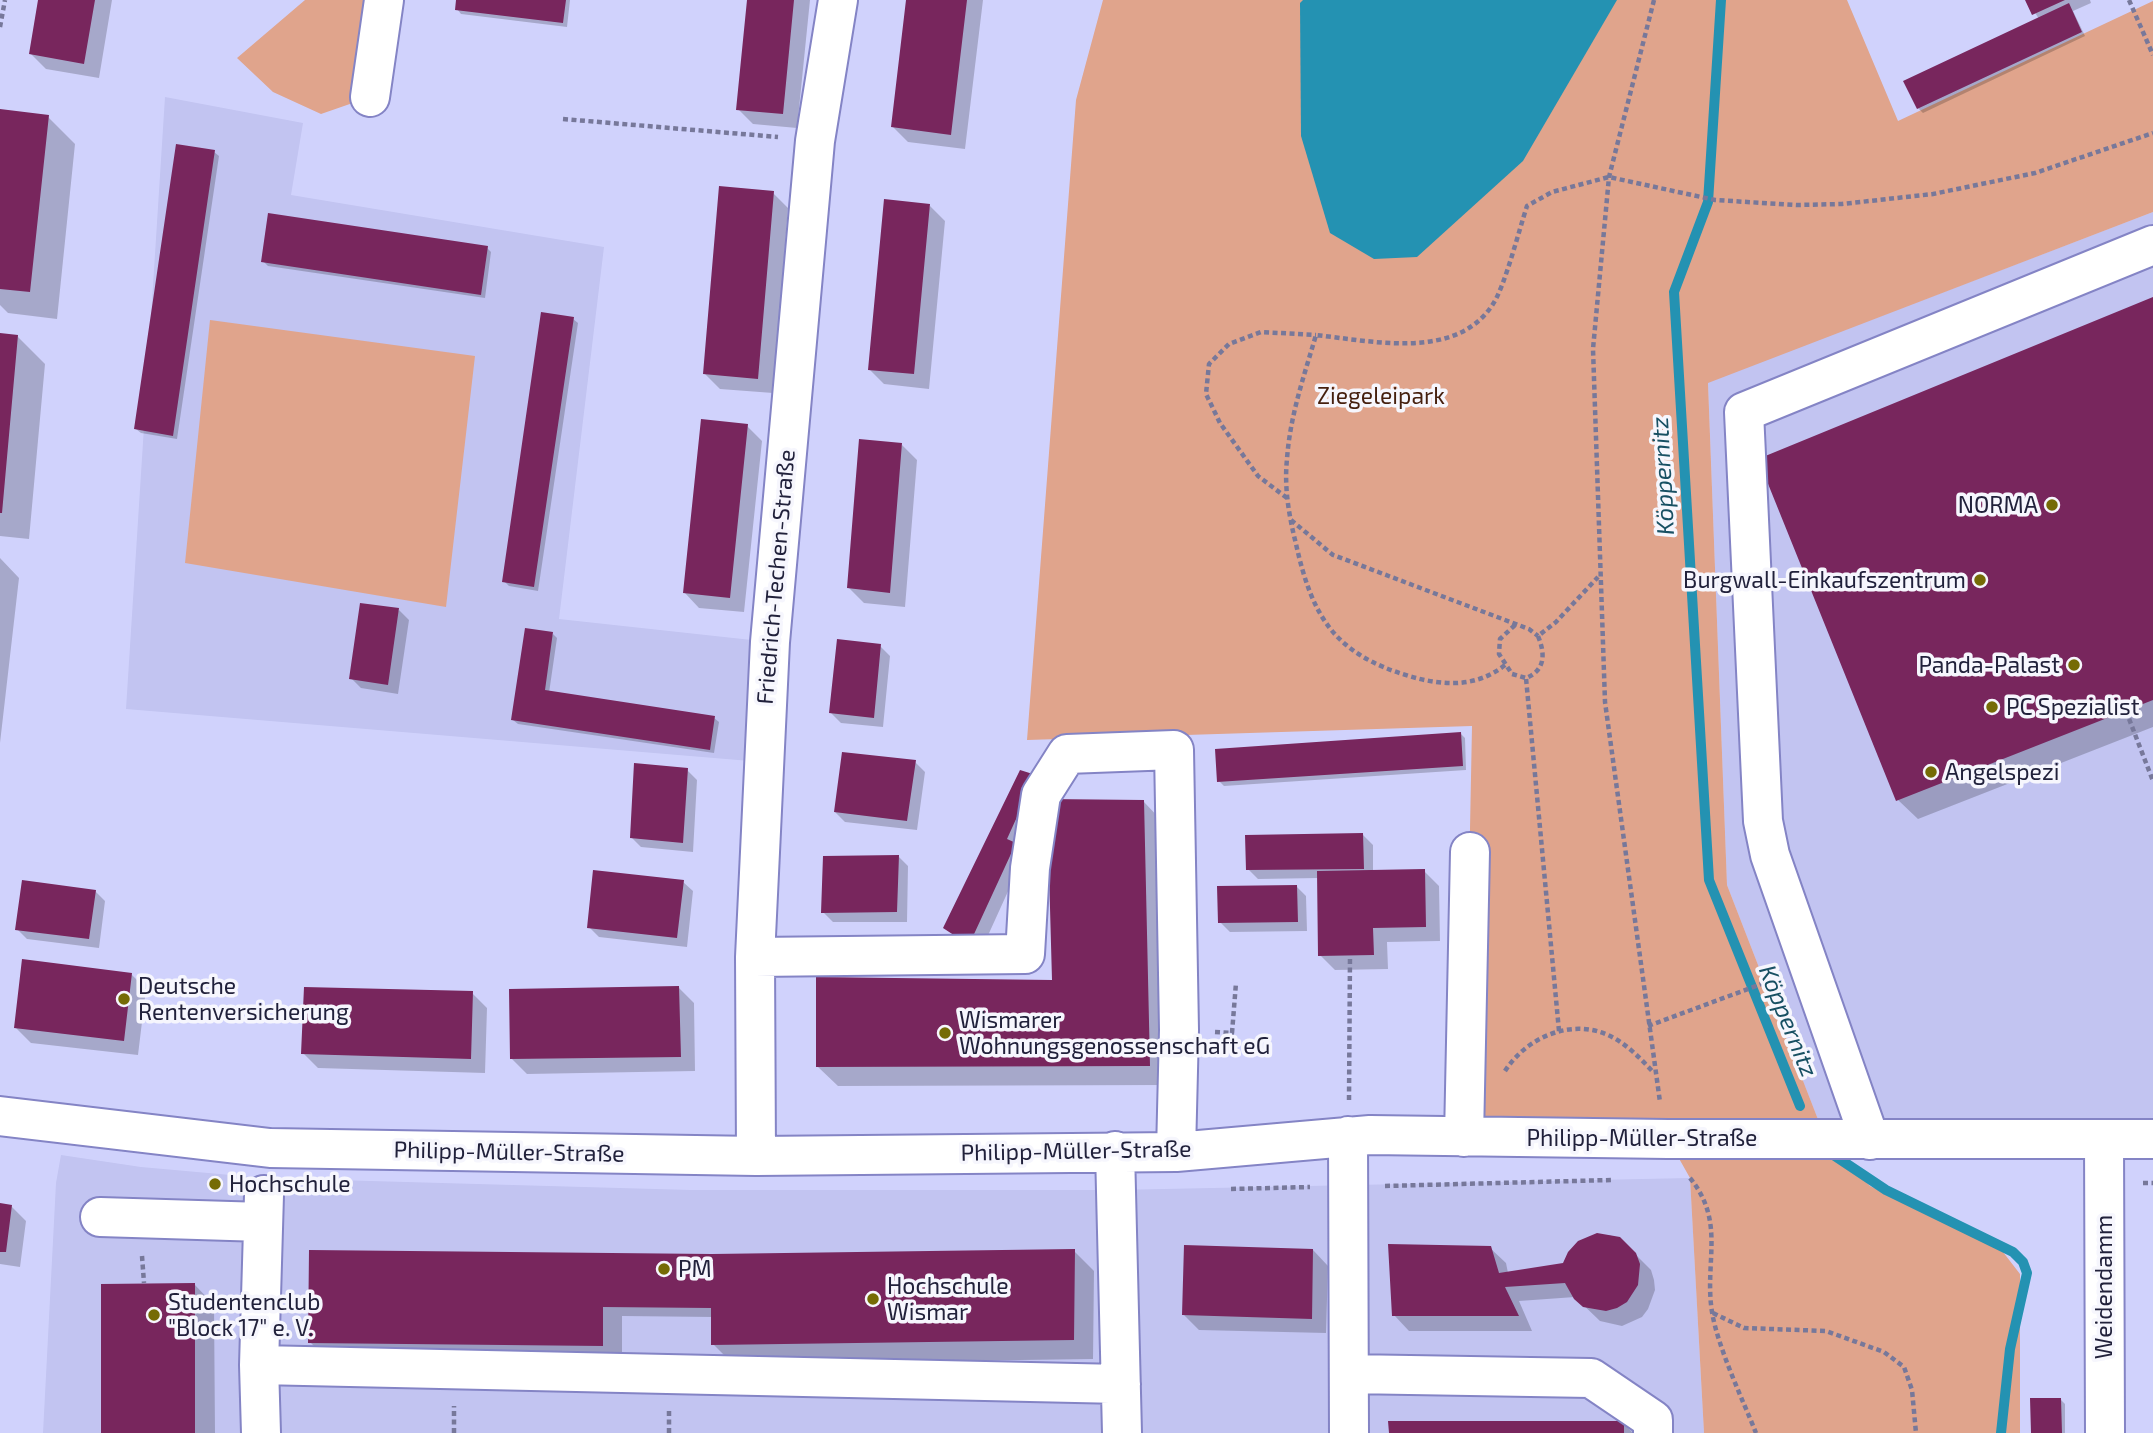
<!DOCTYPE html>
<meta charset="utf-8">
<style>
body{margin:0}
canvas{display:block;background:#d0d2fc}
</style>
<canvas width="2153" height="1433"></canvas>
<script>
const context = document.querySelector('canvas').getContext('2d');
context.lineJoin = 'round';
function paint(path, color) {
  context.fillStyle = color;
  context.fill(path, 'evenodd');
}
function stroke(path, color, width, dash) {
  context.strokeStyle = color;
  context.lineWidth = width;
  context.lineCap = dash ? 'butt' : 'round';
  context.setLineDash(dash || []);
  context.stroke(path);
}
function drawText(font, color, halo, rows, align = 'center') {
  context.font = font + ' "Exo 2",sans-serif';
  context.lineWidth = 7;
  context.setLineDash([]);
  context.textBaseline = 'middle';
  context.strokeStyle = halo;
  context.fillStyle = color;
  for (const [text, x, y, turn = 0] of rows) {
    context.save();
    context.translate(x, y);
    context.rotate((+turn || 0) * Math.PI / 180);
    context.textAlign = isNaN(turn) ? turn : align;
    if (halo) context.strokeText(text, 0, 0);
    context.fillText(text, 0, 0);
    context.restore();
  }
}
const built = new Path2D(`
 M 165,97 L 303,123 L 291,195 L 604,247 L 559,619 L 770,642 L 762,762 L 126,709 Z
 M 2153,212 L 2153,1139 L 1826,1140 L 1727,885 L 1708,382 Z
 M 61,1155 L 141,1167 L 264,1178 L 691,1190 L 1116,1190 L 1690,1178 L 1704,1433 L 43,1433 L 56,1183 Z`);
const green = new Path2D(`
 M 305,0 L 384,0 L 370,97 L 321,114 L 273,92 L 237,58 Z
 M 1103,0 L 1847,0 L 1898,121 L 2153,1 L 2153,212 L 1708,383 L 1727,885 L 1826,1140 L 1870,1186 L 2003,1252 L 2020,1274 L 2020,1433 L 1704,1433 L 1690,1178 L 1668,1139 L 1464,1137 L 1472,726 L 1027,740 L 1076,100 Z
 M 210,320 L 475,356 L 446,607 L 185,563 Z`);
const water = new Path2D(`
 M 1303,0 L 1617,0 L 1523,161 L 1417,257 L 1374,259 L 1330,233 L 1301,136 L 1300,3 Z`);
const shadow = new Path2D(`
 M 40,0 L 112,0 L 99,78 L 46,69 L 31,54 Z
 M 458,0 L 570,0 L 567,27 L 461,14 L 457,9 Z
 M 749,0 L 810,0 L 797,128 L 753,124 L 738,109 Z
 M 908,0 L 983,0 L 965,149 L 908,142 L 893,127 Z
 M 2027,0 L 2090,0 L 2091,3 L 2073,11 L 2085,36 L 1923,113 L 1918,108 L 2039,19 Z
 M 0,111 L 48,117 L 75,144 L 57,319 L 8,313 L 0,305 Z
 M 214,152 L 219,156 L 177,439 L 141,433 L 136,429 Z
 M 773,193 L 788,208 L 773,393 L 720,389 L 705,374 Z
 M 930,206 L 945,221 L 929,389 L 884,384 L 869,369 Z
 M 487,248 L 491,252 L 485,298 L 268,266 L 263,261 Z
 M 2153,299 L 2153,727 L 1918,819 L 1898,800 Z
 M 573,319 L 578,323 L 538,591 L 509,586 L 504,581 Z
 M 0,335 L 17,336 L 45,364 L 29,539 L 0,536 Z
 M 747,426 L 762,441 L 744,612 L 699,608 L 684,592 Z
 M 902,445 L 917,460 L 905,607 L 864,603 L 849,588 Z
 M 0,558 L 19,578 L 0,743 Z
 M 399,610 L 409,620 L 398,694 L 361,688 L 351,678 Z
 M 553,634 L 557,638 L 549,693 L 714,718 L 719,722 L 714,753 L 518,724 L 513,720 Z
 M 880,646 L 890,656 L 883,727 L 841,723 L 831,713 Z
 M 1460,733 L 1465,738 L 1466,770 L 1224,786 L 1219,781 Z
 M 915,762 L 925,772 L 917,830 L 845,822 L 835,812 Z
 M 687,770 L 697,780 L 693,852 L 641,847 L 631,837 Z
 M 1021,772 L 1025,854 L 980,953 L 945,927 Z
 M 1144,802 L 1163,822 L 1169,1085 L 838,1086 L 818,1067 L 1054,981 Z
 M 1363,835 L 1373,845 L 1373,872 L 1424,871 L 1439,886 L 1440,941 L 1387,942 L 1388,969 L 1335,970 L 1320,955 L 1319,878 L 1258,879 L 1248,869 Z
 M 898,856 L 908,866 L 907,922 L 833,922 L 823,912 Z
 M 683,882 L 693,891 L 687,947 L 599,937 L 589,927 Z
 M 1296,886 L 1306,896 L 1307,931 L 1230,932 L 1220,922 Z
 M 95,891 L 105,901 L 99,948 L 27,939 L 17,929 Z
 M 131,974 L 146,989 L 138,1055 L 31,1043 L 16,1028 Z
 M 679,988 L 694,1003 L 695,1071 L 527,1074 L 512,1059 Z
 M 472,993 L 487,1008 L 485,1073 L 318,1068 L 303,1053 Z
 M 0,1205 L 11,1206 L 26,1221 L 20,1267 L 0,1264 Z
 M 1608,1235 L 1619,1238 L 1651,1270 L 1654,1280 L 1655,1290 L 1648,1309 L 1642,1317 L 1622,1326 L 1600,1321 L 1575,1297 L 1519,1301 L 1532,1331 L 1409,1331 L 1394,1315 L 1490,1248 L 1506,1263 L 1508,1273 L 1564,1265 L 1588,1237 Z
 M 1313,1250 L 1328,1266 L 1326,1333 L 1199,1330 L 1184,1315 Z
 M 1074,1251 L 1094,1271 L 1093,1359 L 733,1364 L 713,1344 L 713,1317 L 622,1316 L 622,1365 L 330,1362 L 310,1342 L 714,1258 Z
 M 195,1285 L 214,1305 L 215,1433 L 103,1433 Z
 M 2061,1400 L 2065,1404 L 2065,1433 L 2032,1433 Z
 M 1623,1423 L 1633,1433 L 1391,1433 Z`);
const stream = new Path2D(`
 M 1721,0 L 1708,202 L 1674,292 L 1709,880 L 1800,1106
 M 1829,1152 L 1886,1190 L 2013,1252 L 2023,1262 L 2027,1273 L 2010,1349 L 2001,1433`);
const building = new Path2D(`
 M 38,0 L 95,0 L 84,64 L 29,54 Z
 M 456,0 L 566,0 L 563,23 L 455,10 Z
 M 747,0 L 794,0 L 783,114 L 736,110 Z
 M 906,0 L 967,0 L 951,135 L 891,127 Z
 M 2025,0 L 2065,0 L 2032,15 Z
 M 2069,3 L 2082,32 L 1917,109 L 1903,81 Z
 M 0,109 L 49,115 L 30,292 L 0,289 Z
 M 176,144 L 215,150 L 173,436 L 134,429 Z
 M 719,186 L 774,191 L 758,379 L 703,374 Z
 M 884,199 L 930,204 L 914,374 L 868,370 Z
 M 268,213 L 488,246 L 481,295 L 261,262 Z
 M 2153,297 L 2153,700 L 1896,801 L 1758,459 Z
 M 541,312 L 574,317 L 534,587 L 502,582 Z
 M 0,333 L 18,335 L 2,513 L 0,513 Z
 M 701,419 L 748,424 L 730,598 L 683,593 Z
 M 859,439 L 902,443 L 890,593 L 847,588 Z
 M 360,603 L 399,608 L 388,685 L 349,679 Z
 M 525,628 L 553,632 L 545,690 L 715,716 L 710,750 L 511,720 Z
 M 837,639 L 881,644 L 874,718 L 829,713 Z
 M 1461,732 L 1463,766 L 1217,782 L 1215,749 Z
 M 842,752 L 916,760 L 907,821 L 834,812 Z
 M 634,763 L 688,768 L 683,843 L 630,838 Z
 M 1020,770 L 1036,775 L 1007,839 L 1016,843 L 969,945 L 943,928 Z
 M 1047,799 L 1144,800 L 1150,1066 L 816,1067 L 816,977 L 1052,980 Z
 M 1363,833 L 1364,869 L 1246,870 L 1245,835 Z
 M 899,855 L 897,912 L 821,913 L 823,856 Z
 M 1425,869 L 1426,927 L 1373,928 L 1374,955 L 1318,956 L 1317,871 Z
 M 593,870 L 684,880 L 677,938 L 587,928 Z
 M 22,880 L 96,890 L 89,939 L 15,930 Z
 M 1297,885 L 1298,922 L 1218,923 L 1217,886 Z
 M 22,959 L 132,973 L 124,1041 L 14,1028 Z
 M 679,986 L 681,1057 L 510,1059 L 509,989 Z
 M 304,987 L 473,991 L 471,1059 L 301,1054 Z
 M 0,1203 L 12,1205 L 6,1252 L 0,1252 Z
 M 1597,1233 L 1620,1237 L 1636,1253 L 1640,1264 L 1638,1285 L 1627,1302 L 1617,1308 L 1606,1311 L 1583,1307 L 1574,1299 L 1565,1283 L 1505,1287 L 1519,1316 L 1392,1316 L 1388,1244 L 1491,1246 L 1499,1273 L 1563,1263 L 1568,1252 L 1578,1241 Z
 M 1184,1245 L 1313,1249 L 1312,1319 L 1182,1315 Z
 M 1075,1249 L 1074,1340 L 711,1345 L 711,1308 L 603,1307 L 603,1346 L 308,1343 L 309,1250 L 712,1254 Z
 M 195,1283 L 195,1433 L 101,1433 L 101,1284 Z
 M 2030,1398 L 2061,1398 L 2062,1433 L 2031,1433 Z
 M 1388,1421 L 1624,1421 L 1624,1433 L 1389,1433 Z`);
const path = new Path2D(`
 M 1654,0 L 1609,177 L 1593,349 L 1605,702 L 1660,1102
 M 2129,0 L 2153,55
 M 0,27 L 5,0
 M 563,119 L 778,137
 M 1287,498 L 1258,476 L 1220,423 L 1206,394 L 1209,364 L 1229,344 L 1261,332 L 1316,335
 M 1291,520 L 1333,555 L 1529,629 L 1538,636
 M 1515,625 L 1500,639 L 1499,654 L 1512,674 L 1526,678
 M 1505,665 C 1476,688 1443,686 1409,676 C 1334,654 1312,616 1296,544 C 1289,516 1284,488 1287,459 C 1290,416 1304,376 1316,335 C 1372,341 1457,361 1493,304 C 1505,286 1519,230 1527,206 L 1552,192 L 1609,177 L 1715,200 L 1796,205 L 1842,204 L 1933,194 L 2035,173 L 2153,133
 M 2126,711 L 2153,781
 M 1648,1026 L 1775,979
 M 1559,1031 L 1526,678 C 1546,670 1545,653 1538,636 L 1556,622 L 1598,577
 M 1215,1032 L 1232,1033 L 1236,983
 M 1505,1071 C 1526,1038 1570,1018 1608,1035 C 1626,1043 1641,1059 1654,1073
 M 1349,1100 L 1350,956
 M 1690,1178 C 1726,1222 1704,1262 1712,1312 C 1718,1348 1742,1398 1756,1433
 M 2143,1183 L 2153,1183
 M 1385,1186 L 1611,1180
 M 1231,1189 L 1310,1187
 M 142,1256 L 144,1283
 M 1713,1313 L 1744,1328 L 1826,1331 L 1884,1352 L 1904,1367 L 1912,1390 L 1916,1433
 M 669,1411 L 669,1433
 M 454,1433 L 454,1406`);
const minor = new Path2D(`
 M 370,97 L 384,0
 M 755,957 L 1025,954 L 1030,868 L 1041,795 L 1067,754 L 1174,750 L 1179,1030 L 1176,1152
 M 0,1116 L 270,1148 L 756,1156 L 1176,1152 L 1370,1135 L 1668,1139 L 2153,1139
 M 1348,1136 L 1349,1433
 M 1464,1137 L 1470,852
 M 1870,1140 L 1770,855 L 1763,821 L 1744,412 L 2153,245
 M 2104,1140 L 2105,1433
 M 1115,1151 L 1122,1433
 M 756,1156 L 755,957 L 770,642 L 815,141 L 838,0
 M 100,1217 L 263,1222
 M 259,1365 L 1121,1384
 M 1349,1374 L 1591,1378 L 1653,1420 L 1653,1433
 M 261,1433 L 259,1365 L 264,1195`);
const markers = [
 [2052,505,7,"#756b06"],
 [1980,580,7,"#756b06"],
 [2074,665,7,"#756b06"],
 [1992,707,7,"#756b06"],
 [1931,772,7,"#756b06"],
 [124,999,7,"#756b06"],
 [945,1033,7,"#756b06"],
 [215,1184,7,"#756b06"],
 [664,1269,7,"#756b06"],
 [873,1299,7,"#756b06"],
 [154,1315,7,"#756b06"]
];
const parkNames = [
 ["Ziegeleipark",1381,396]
];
const poiNames = [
 ["NORMA",2038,505,"right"],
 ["Burgwall-Einkaufszentrum",1966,580,"right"],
 ["Panda-Palast",2060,665,"right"],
 ["PC Spezialist",2006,707],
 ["Angelspezi",1945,772],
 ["Deutsche",138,986],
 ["Rentenversicherung",138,1012],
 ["Wismarer",959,1020],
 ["Wohnungsgenossenschaft eG",959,1046],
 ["Hochschule",229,1184],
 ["PM",678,1269],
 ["Hochschule",887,1286],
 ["Wismar",887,1312],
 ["Studentenclub",168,1302],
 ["\"Block 17\" e. V.",168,1328]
];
const streetNames = [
 ["Friedrich-Techen-Straße",776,577,-85],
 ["Philipp-Müller-Straße",1642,1138],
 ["Philipp-Müller-Straße",1076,1151,-1],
 ["Philipp-Müller-Straße",509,1152,1],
 ["Weidendamm",2104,1287,-90]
];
const waterNames = [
 ["Köppernitz",1663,476,-93],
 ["Köppernitz",1788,1021,68]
];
paint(built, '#c2c4f1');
paint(green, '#e0a48c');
paint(water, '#2492b2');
paint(shadow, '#0003');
stroke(stream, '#2492b2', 10);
paint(building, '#78265d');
stroke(minor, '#8484c5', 42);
stroke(path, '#77789a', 4.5, [5, 3.5]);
stroke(minor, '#fff', 38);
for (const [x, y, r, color] of markers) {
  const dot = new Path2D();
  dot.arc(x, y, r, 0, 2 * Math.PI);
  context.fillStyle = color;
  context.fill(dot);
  stroke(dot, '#f6f6fd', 2.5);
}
drawText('23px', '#451f0e', '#f6f6fd', parkNames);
drawText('23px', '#21213b', '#f6f6fd', poiNames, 'left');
drawText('23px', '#21213b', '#f6f6fd', streetNames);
drawText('italic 24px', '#185063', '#f6f6fd', waterNames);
</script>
